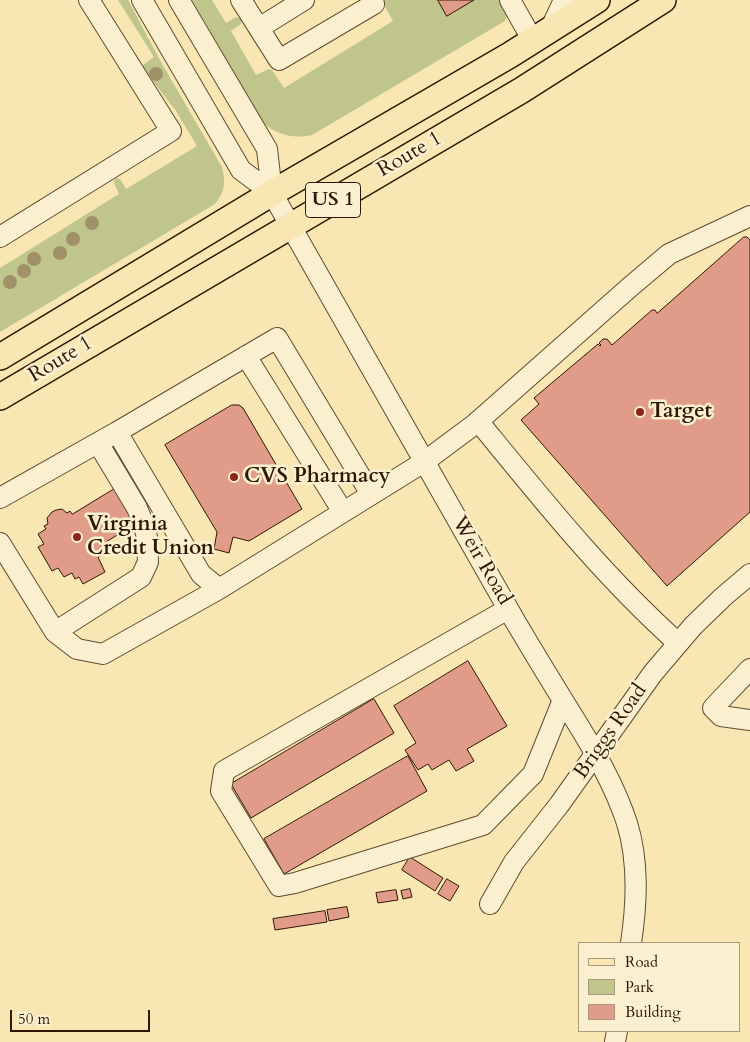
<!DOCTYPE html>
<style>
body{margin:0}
#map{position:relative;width:750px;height:1042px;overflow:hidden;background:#f8e7b3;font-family:Cardo,serif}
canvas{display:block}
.legend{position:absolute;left:578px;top:942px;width:162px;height:90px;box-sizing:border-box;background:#faefce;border:1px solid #a9997d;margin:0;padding:6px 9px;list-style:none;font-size:15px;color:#2f1704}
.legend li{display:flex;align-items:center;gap:10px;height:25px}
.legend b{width:25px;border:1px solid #a9997d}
.scale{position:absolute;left:10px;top:1010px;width:140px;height:22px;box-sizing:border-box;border:2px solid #2f1704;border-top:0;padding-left:6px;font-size:15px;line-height:18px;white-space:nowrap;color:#2f1704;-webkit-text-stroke:4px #faefce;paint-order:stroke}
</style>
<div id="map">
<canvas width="750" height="1042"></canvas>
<ul class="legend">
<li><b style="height:6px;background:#f8e7b3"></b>Road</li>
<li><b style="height:14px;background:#bfc58b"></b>Park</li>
<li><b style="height:14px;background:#e09c88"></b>Building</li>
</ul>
<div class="scale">50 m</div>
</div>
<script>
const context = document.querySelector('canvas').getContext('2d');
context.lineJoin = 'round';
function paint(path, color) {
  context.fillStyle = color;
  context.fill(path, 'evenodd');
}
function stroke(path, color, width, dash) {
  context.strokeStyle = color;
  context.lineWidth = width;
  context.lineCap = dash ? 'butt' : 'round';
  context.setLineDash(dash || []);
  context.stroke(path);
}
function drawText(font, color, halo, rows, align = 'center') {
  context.font = font + ' Cardo,serif';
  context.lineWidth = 5;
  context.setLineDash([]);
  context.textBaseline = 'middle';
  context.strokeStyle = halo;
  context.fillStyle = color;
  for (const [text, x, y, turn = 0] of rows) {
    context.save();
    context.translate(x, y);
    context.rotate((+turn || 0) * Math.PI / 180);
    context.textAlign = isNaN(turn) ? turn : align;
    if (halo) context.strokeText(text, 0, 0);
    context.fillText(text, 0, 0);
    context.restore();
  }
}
const green = new Path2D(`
 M 118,0 L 128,0 L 161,62 L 222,167 C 226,182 225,192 215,204 L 0,332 L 0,268 L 119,194 L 114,183 L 115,178 L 120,179 L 126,189 L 197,146 L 176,111 L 142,67 L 143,65 L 154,57 Z
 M 192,0 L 212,0 L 226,23 L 236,17 L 241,19 L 241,24 L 231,31 L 256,75 L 269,69 L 272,70 L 284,88 L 393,21 L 385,7 L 384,0 L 499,0 L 507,15 L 505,21 L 312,135 C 293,139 279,135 264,124 Z`);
const building = new Path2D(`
 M 438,0 L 474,0 L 447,16 Z
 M 744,237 L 747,237 L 750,240 L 750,512 L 667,586 L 521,420 L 539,404 L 534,398 L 598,344 L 600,346 L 601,345 L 599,343 L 603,339 L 607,339 L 612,345 L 652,310 L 655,310 L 657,313 Z
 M 232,405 L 239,405 L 243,408 L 302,509 L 249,541 L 233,537 L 229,553 L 214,549 L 217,532 L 165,445 Z
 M 116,488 L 137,523 L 101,545 L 106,553 L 98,557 L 105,572 L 83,584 L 79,577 L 75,579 L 72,573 L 64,577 L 58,568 L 52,571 L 38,547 L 44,544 L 38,534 L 46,529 L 44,526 L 48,524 L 47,518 L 52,512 L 56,510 L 62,509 L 67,513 L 70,511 L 72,514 Z
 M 468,661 L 507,726 L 467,749 L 474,761 L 456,771 L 449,760 L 432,770 L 428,764 L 418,770 L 405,750 L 416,743 L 394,706 Z
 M 374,699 L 394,733 L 251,818 L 231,784 Z
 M 408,756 L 427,791 L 284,874 L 264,839 Z
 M 410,857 L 443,878 L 435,891 L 402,870 Z
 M 447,879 L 459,886 L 450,901 L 438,894 Z
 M 410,889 L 412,897 L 403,899 L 401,891 Z
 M 396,890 L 398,900 L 378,903 L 376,893 Z
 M 347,907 L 349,917 L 329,921 L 327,910 Z
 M 325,911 L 327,922 L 275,930 L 273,919 Z`);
const minor = new Path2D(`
 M 142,0 L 241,170 L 272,193
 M 179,0 L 267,149 L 272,193 L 290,225 C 364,357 439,489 515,621 C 534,653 554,686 574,718 C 595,752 614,784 627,823 C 639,862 637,903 631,943
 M 241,0 L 279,60 L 374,4 L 373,0
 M 510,0 L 533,41
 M 259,28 L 304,0
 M 550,30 L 564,0
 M 0,237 L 171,131 L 89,0
 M 246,356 L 343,512
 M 478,421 C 542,499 603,576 678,643
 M 117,432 L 277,338 L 371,494
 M 0,498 L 117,432 L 201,574 L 219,589
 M 0,543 L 55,632 L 77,649 L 103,654 L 219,589 L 424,462 L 475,424 L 630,287 L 669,254 L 750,216
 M 508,609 L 224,771 L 221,791 L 279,886 L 295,883 L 483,825 L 533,774 L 563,700
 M 55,632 L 141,577 L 148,562 L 147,537 L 143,523 L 137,508 L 98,443
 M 750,669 L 713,708 L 721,716 L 750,720
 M 490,904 L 514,862 L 559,805 L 653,673 L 693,626 L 723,597 L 750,574
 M 615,1042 L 617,1031`);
const major = new Path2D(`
 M 0,357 L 272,193 L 510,55 L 597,0
 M 0,397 L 522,90 L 663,0`);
const trees = [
 [156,74],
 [92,223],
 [73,239],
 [60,253],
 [34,259],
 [24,271],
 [10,282]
];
const markers = [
 [640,412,5,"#8f2418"],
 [234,477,5,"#8f2418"],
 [77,537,5,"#8f2418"]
];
const shields = [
 [333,200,55]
];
const shieldNames = [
 ["US 1",333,200]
];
const streetNames = [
 ["Route 1",410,155,-30],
 ["Route 1",61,360,-31],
 ["Weir Road",481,561,60],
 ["Briggs Road",611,732,-55]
];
const poiNames = [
 ["Target",650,412],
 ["CVS Pharmacy",244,477],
 ["Virginia",87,525],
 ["Credit Union",87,549]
];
paint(green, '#bfc58b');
paint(building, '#e09c88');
stroke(building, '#2f1704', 1);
stroke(minor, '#614b30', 22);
stroke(major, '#2f1704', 28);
stroke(minor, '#faefce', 20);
stroke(major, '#f8e7b3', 25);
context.fillStyle = '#a19169';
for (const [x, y] of trees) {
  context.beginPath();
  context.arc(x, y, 7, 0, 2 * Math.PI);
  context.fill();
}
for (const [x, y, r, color] of markers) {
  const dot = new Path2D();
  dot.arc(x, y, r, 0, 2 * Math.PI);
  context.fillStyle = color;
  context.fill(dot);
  stroke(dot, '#faefce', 2);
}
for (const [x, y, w] of shields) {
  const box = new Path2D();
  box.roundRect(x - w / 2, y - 17.5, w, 35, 4);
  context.fillStyle = '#faefce';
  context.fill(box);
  stroke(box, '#2f1704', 1);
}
drawText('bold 20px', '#2f1704', null, shieldNames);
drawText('21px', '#2f1704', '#faefce', streetNames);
drawText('bold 21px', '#2f1704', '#faefce', poiNames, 'left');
</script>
